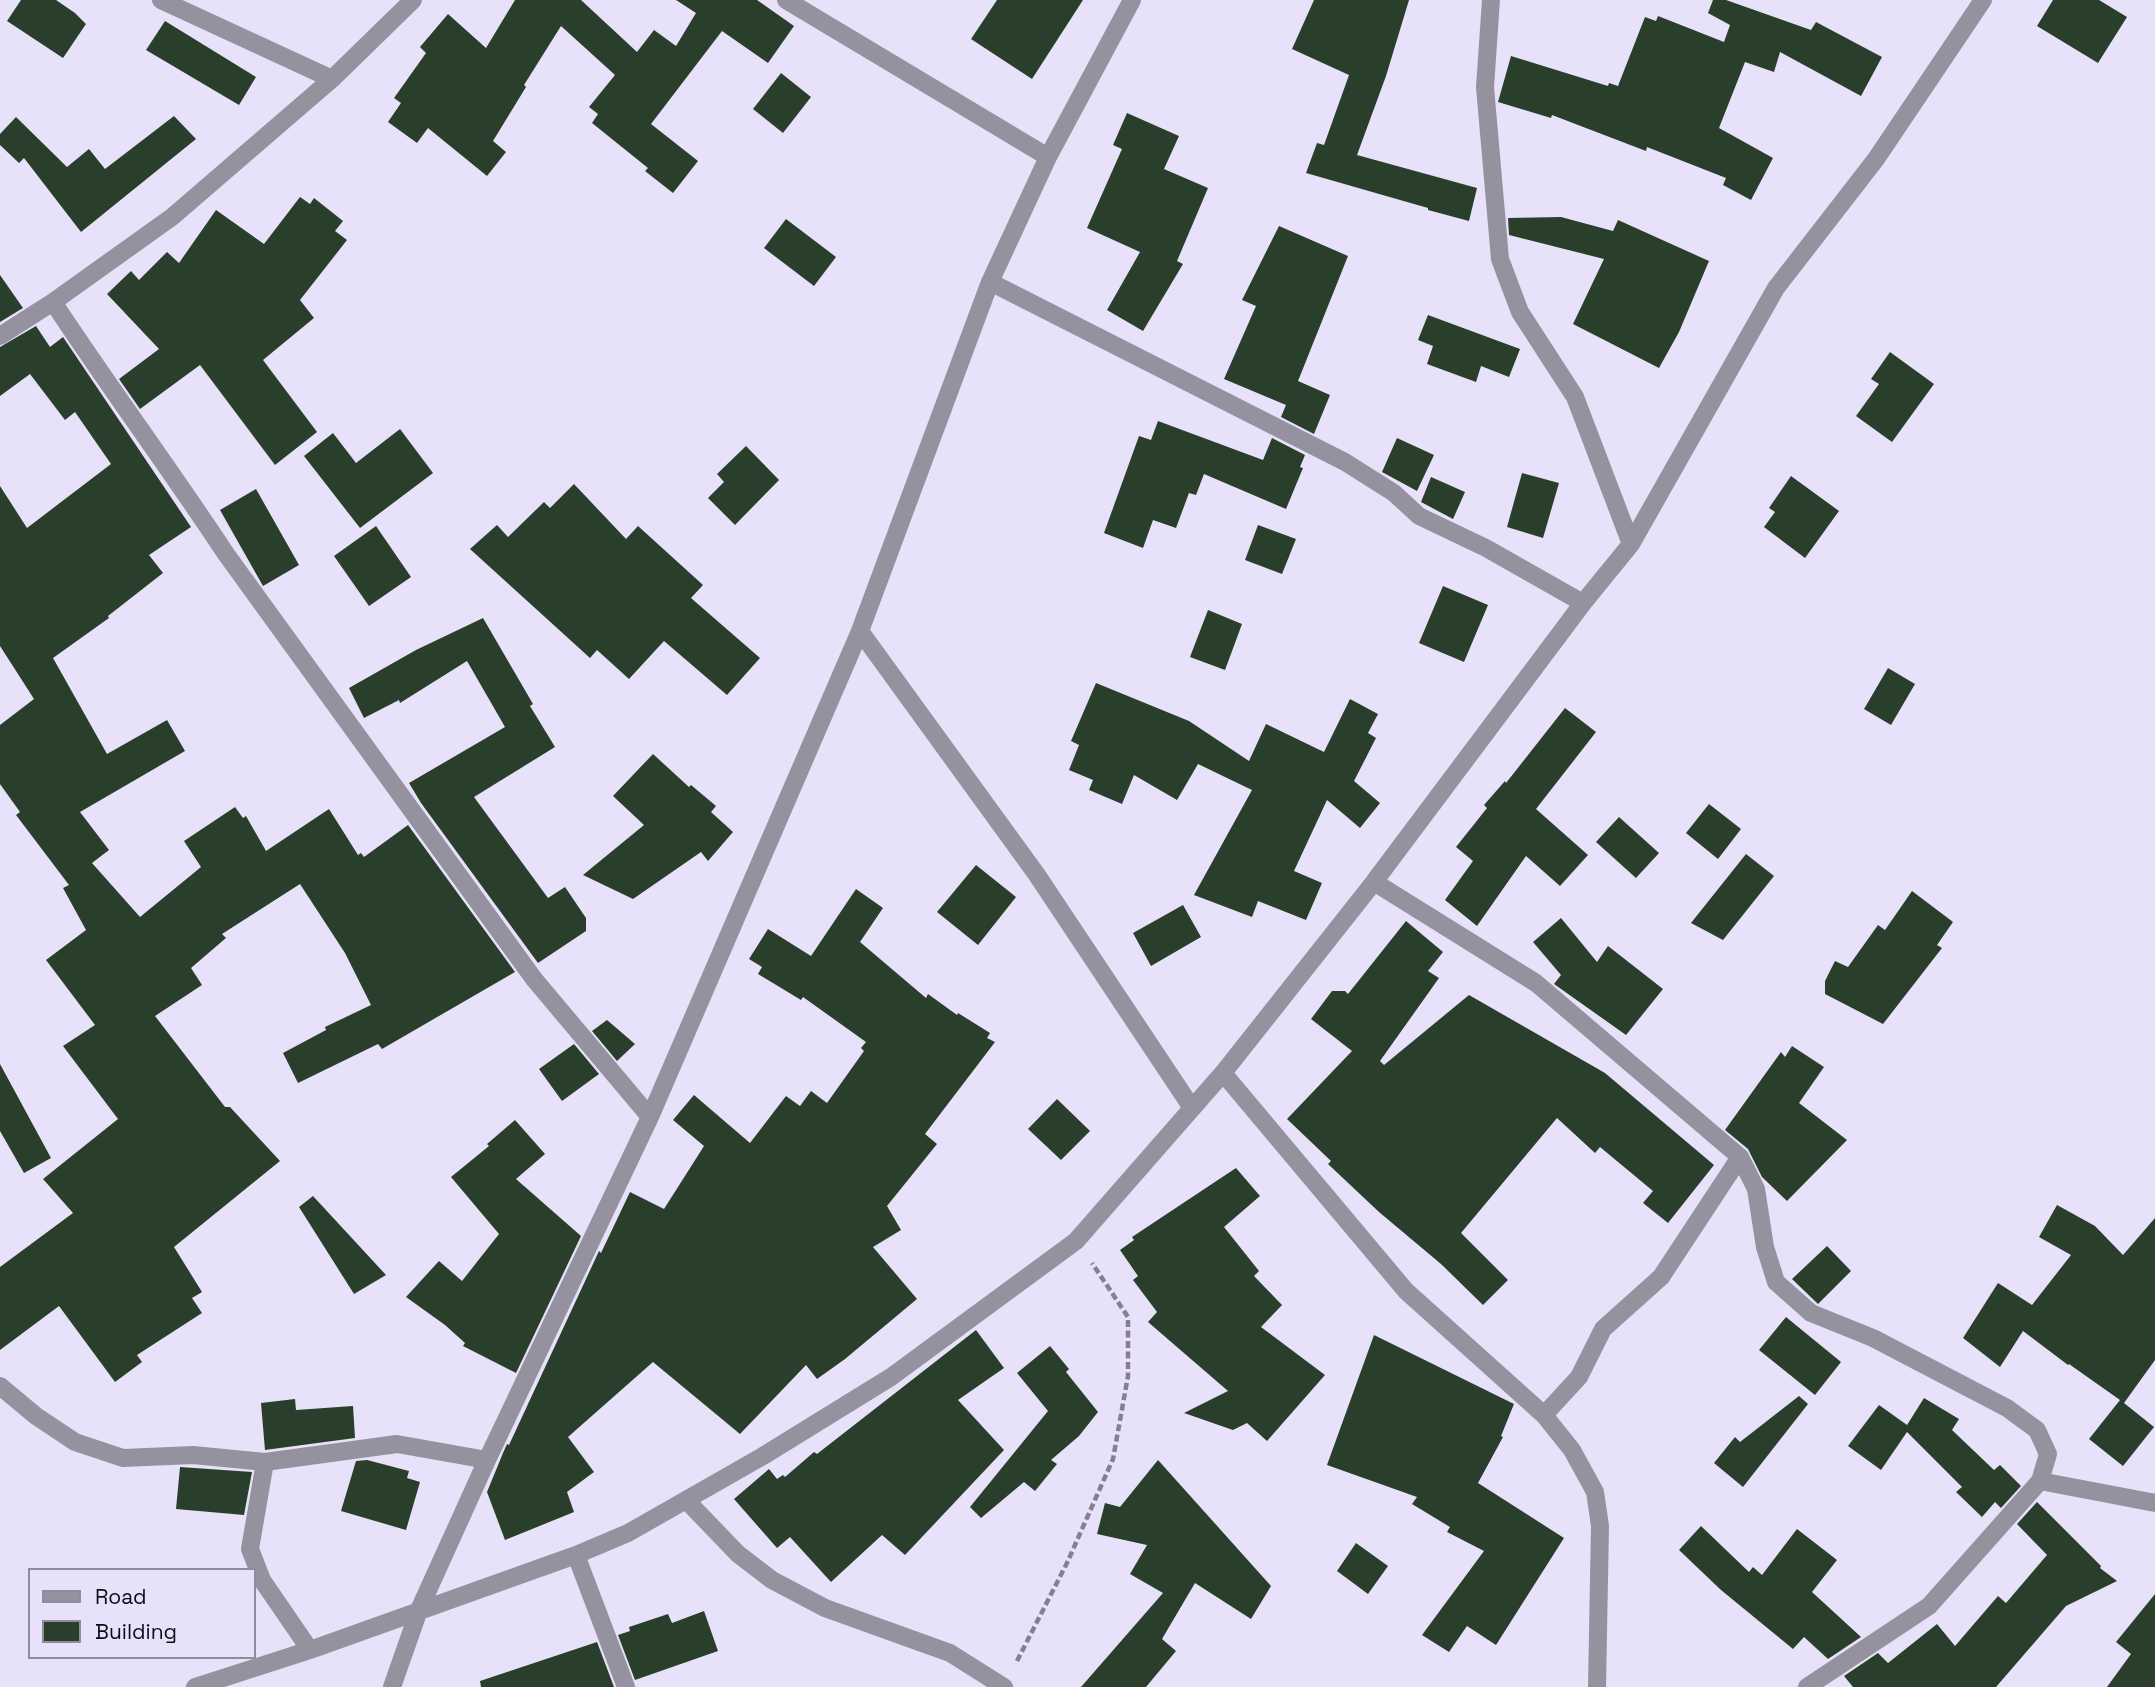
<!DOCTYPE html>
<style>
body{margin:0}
#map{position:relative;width:2155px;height:1687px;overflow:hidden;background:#e8e1fa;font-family:"Space Grotesk",sans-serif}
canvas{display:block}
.legend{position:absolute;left:28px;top:1568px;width:228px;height:91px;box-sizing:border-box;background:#e8e1fa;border:2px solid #918b9e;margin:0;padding:9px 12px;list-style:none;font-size:21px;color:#0e0b15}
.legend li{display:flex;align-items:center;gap:14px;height:35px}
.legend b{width:35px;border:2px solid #918b9e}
</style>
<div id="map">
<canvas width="2155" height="1687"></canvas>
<ul class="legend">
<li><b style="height:9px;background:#95929f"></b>Road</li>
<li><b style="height:19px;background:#2a3f2b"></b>Building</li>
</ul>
</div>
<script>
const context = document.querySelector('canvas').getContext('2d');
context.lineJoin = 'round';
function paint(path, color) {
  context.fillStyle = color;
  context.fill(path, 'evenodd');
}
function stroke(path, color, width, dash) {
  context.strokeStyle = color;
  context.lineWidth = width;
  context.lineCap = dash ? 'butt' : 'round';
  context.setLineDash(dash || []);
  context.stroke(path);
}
const building = new Path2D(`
 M 21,0 L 56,0 L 75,13 L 86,24 L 63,58 L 7,21 Z
 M 515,0 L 581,0 L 637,52 L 654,30 L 676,46 L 696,13 L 676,0 L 757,0 L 794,26 L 768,63 L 722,31 L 651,124 L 698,161 L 673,193 L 645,171 L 648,168 L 592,123 L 598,114 L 589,107 L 615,75 L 561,26 L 524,85 L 526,87 L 493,141 L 506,152 L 487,176 L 428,128 L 417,143 L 388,122 L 401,103 L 394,98 L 426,53 L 420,47 L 448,14 L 486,48 Z
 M 997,0 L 1083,0 L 1032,79 L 971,39 Z
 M 1314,0 L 1409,0 L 1386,76 L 1357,155 L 1477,188 L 1469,221 L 1428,210 L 1428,208 L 1306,173 L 1317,143 L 1324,145 L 1349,75 L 1292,49 Z
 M 1713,0 L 1726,0 L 1811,30 L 1816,22 L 1882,57 L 1861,96 L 1780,52 L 1774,72 L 1745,62 L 1719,128 L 1773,158 L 1751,200 L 1723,185 L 1726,178 L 1647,147 L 1646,151 L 1552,115 L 1551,118 L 1498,102 L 1511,56 L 1608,86 L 1609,83 L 1618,86 L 1645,17 L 1656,21 L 1658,16 L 1724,42 L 1730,25 L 1708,13 Z
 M 2053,0 L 2099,0 L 2127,17 L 2098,63 L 2037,26 Z
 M 165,21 L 256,77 L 239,105 L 146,50 Z
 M 781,73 L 811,97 L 783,133 L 753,109 Z
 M 1127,113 L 1179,136 L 1164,169 L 1208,188 L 1177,261 L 1183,264 L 1143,331 L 1107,310 L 1140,252 L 1087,228 L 1122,149 L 1113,145 Z
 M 174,116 L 196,139 L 81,232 L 24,158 L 19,163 L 0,145 L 0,134 L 16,117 L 67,167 L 89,149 L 105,169 Z
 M 300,197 L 310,204 L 314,198 L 343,221 L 335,231 L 347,240 L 300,300 L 314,318 L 263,360 L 317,432 L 275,465 L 200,365 L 140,409 L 119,379 L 159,349 L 107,294 L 131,271 L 139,280 L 167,252 L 179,263 L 216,210 L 264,244 Z
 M 1561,217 L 1613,231 L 1618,220 L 1709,261 L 1679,332 L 1659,368 L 1573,324 L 1604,259 L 1509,235 L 1508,218 Z
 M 786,219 L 836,257 L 814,286 L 764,248 Z
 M 1279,226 L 1348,256 L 1298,381 L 1330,395 L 1314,434 L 1281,417 L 1286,405 L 1224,379 L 1256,306 L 1242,300 Z
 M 0,275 L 23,308 L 0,322 Z
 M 1428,315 L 1520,349 L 1509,377 L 1481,366 L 1476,382 L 1427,364 L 1433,346 L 1418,340 Z
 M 36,326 L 50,347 L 63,337 L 191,527 L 149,555 L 163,573 L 108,616 L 109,618 L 53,658 L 107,754 L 167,720 L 185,751 L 80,812 L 109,850 L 92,863 L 140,917 L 201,867 L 184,841 L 235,807 L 243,818 L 246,816 L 266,851 L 329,809 L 358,855 L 361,853 L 364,857 L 408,825 L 515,972 L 382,1049 L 378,1044 L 298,1083 L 283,1053 L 326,1030 L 325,1027 L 371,1005 L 345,953 L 300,884 L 222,934 L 226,938 L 191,968 L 202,985 L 155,1016 L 225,1107 L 230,1107 L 280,1161 L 174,1247 L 202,1292 L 192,1298 L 202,1313 L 137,1355 L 142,1362 L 115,1382 L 59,1306 L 0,1350 L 0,1267 L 73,1213 L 43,1179 L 118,1119 L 63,1046 L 95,1025 L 46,960 L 86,930 L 63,888 L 69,885 L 16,815 L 20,812 L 0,784 L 0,725 L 34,699 L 0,646 L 0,486 L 27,528 L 111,464 L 75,412 L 65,420 L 30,374 L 0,396 L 0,347 Z
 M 1890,352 L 1934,384 L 1892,442 L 1856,416 L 1879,384 L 1871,379 Z
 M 1158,421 L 1263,460 L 1272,438 L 1305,455 L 1300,467 L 1303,468 L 1286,509 L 1204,474 L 1196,495 L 1189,493 L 1176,528 L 1153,520 L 1143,548 L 1104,533 L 1139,436 L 1151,440 Z
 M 400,429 L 433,473 L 360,528 L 304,456 L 333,433 L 356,463 Z
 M 1397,438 L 1434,455 L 1417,491 L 1382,472 Z
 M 746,446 L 779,480 L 735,525 L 708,498 L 724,482 L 717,474 Z
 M 1522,473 L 1559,483 L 1543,538 L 1507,527 Z
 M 1791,476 L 1839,511 L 1805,558 L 1764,527 L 1775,512 L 1769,508 Z
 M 1431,477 L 1465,492 L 1453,519 L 1421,502 Z
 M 574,484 L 626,539 L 638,526 L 703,585 L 691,598 L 760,658 L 727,695 L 664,641 L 629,679 L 597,650 L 590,658 L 470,549 L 497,525 L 508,537 L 544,502 L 550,508 Z
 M 256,489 L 299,565 L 263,586 L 220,510 Z
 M 1258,525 L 1296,539 L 1282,574 L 1245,560 Z
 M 376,526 L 411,577 L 369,606 L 334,556 Z
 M 1443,586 L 1488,605 L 1464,662 L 1419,643 Z
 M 1208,610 L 1242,624 L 1225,670 L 1190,657 Z
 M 483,618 L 533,704 L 530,706 L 555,747 L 474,797 L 548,898 L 565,887 L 586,918 L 586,931 L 538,963 L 421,803 L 409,783 L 505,727 L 467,661 L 400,703 L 399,700 L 364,718 L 349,688 L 416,650 Z
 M 1888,668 L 1915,684 L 1891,725 L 1864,709 Z
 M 1096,683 L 1189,721 L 1249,761 L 1266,724 L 1324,752 L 1350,699 L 1378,714 L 1368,733 L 1376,738 L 1354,781 L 1380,803 L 1360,828 L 1327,800 L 1294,871 L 1322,883 L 1306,920 L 1258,901 L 1252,917 L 1194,895 L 1252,790 L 1198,764 L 1177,800 L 1134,775 L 1122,804 L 1089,790 L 1093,780 L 1069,770 L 1079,745 L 1071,741 Z
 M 1565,708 L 1596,732 L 1536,809 L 1588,855 L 1560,886 L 1526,856 L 1477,926 L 1445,900 L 1473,861 L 1456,847 L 1487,808 L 1484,805 L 1505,781 L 1506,783 Z
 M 653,754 L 689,787 L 691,785 L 716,806 L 711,812 L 733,832 L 708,861 L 701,852 L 633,899 L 583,875 L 644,825 L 613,796 Z
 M 1709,804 L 1741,829 L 1718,859 L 1686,833 Z
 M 1619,817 L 1659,853 L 1636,878 L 1596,842 Z
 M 1746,854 L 1774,876 L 1723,940 L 1691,923 Z
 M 976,865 L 1016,897 L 978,945 L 937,912 Z
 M 856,889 L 883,908 L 860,942 L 926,998 L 928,994 L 957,1015 L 958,1013 L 990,1033 L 987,1038 L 995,1042 L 925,1134 L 937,1144 L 887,1206 L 901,1230 L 873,1247 L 917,1299 L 845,1359 L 817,1379 L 806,1365 L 740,1434 L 653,1362 L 568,1437 L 594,1472 L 567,1492 L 574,1512 L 505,1540 L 487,1492 L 503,1453 L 507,1444 L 509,1445 L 599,1251 L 601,1253 L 630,1192 L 664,1209 L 704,1146 L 673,1120 L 694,1095 L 750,1143 L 786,1096 L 800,1106 L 811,1091 L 827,1103 L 864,1051 L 861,1048 L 866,1042 L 803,997 L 801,1000 L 758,974 L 762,967 L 749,959 L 768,929 L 811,956 Z
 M 1912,891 L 1953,922 L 1937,945 L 1942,948 L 1883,1024 L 1825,994 L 1825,981 L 1835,961 L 1848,967 L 1878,925 L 1885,930 Z
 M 1183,905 L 1201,937 L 1151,966 L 1133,933 Z
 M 1561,918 L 1597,962 L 1608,946 L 1663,989 L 1626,1035 L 1554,984 L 1561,975 L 1533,942 Z
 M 1406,921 L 1443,952 L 1428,971 L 1439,978 L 1380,1061 L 1384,1065 L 1469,995 L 1605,1073 L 1714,1165 L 1668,1223 L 1643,1203 L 1653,1191 L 1600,1147 L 1595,1153 L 1557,1118 L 1461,1233 L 1508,1280 L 1483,1305 L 1441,1264 L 1379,1212 L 1328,1164 L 1331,1161 L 1287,1119 L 1352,1051 L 1311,1019 L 1332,991 L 1345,991 L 1348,994 Z
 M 607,1020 L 635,1044 L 617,1061 L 592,1031 Z
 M 574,1044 L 599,1074 L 562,1101 L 539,1069 Z
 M 1792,1046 L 1824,1067 L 1799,1103 L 1847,1140 L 1787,1201 L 1762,1177 L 1748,1149 L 1725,1130 L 1781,1052 L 1785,1057 Z
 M 0,1064 L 51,1158 L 24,1173 L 0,1131 Z
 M 1057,1099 L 1090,1131 L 1061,1160 L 1028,1129 Z
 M 515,1120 L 545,1154 L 516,1179 L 581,1236 L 516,1373 L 463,1346 L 465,1343 L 445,1325 L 406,1297 L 439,1261 L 462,1281 L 499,1234 L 451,1177 L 489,1146 L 487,1144 Z
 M 1236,1168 L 1260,1196 L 1224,1227 L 1259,1271 L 1254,1276 L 1282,1305 L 1261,1327 L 1325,1375 L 1267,1441 L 1247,1423 L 1233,1430 L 1184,1413 L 1228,1391 L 1148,1322 L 1157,1312 L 1133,1280 L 1138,1276 L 1120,1250 L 1134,1240 L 1132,1237 Z
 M 313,1196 L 386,1275 L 354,1294 L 299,1207 Z
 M 2057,1205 L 2095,1226 L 2123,1255 L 2155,1218 L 2155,1360 L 2124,1403 L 2154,1427 L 2123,1466 L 2089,1439 L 2120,1400 L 2069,1364 L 2068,1365 L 2023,1331 L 2000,1367 L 1963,1338 L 1998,1283 L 2032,1305 L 2071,1255 L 2039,1237 Z
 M 1827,1246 L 1851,1271 L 1818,1304 L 1792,1279 Z
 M 1786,1317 L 1841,1362 L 1815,1395 L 1759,1350 Z
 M 976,1330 L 1004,1368 L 958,1400 L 1004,1450 L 905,1555 L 882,1535 L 831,1582 L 790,1537 L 777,1548 L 734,1499 L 769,1469 L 777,1479 L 783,1475 L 785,1477 L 814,1452 L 817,1454 Z
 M 1374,1335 L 1514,1404 L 1501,1436 L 1503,1437 L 1478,1483 L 1564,1538 L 1496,1645 L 1467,1626 L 1449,1652 L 1422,1635 L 1484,1551 L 1447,1532 L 1450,1527 L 1412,1504 L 1417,1497 L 1327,1465 Z
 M 1050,1346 L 1069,1369 L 1066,1372 L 1098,1412 L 1079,1436 L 1051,1460 L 1057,1464 L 1035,1491 L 1024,1482 L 981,1518 L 970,1507 L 1048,1411 L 1017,1373 Z
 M 1799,1396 L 1808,1404 L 1743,1487 L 1714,1463 L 1735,1437 L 1740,1442 Z
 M 1924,1398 L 1959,1419 L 1952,1430 L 1994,1470 L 2000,1465 L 2021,1486 L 2001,1508 L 1995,1502 L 1982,1517 L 1956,1492 L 1962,1487 L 1907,1432 L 1881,1470 L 1848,1446 L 1879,1405 L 1907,1425 Z
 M 295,1399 L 296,1410 L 353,1406 L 355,1438 L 265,1450 L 261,1403 Z
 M 367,1460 L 409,1471 L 407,1478 L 420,1482 L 406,1530 L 341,1511 L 356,1461 Z
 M 1158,1460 L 1271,1586 L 1251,1619 L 1195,1583 L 1162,1639 L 1176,1651 L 1146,1687 L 1081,1687 L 1163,1593 L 1130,1574 L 1147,1545 L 1097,1534 L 1105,1503 L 1120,1507 Z
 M 180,1467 L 252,1472 L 244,1515 L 176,1509 Z
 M 2037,1502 L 2101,1566 L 2100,1568 L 2117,1581 L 2066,1606 L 1996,1687 L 1853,1687 L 1844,1676 L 1878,1653 L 1888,1663 L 1937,1624 L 1955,1646 L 1998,1596 L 2006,1603 L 2047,1555 L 2017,1524 Z
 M 1701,1526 L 1749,1572 L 1753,1567 L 1762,1575 L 1797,1529 L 1837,1560 L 1812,1592 L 1861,1637 L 1828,1659 L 1804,1637 L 1793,1649 L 1721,1590 L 1679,1550 Z
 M 1356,1543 L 1388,1566 L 1368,1594 L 1337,1571 Z
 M 2155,1594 L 2155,1687 L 2107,1687 L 2131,1654 L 2116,1642 Z
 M 704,1611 L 718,1651 L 635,1680 L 618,1635 L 630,1631 L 629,1627 L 668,1614 L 672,1623 Z
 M 597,1642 L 614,1687 L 481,1687 L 480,1681 Z`);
const path = new Path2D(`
 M 1017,1661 L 1067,1563 L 1113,1459 L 1128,1376 L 1128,1317 L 1092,1263`);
const minor = new Path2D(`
 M 161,0 L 332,79
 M 786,0 L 1048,157
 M 1491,0 L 1485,87 L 1500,259 L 1520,312 L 1575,397 L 1631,544
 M 990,282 L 1345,462 L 1394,493 L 1419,516 L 1486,548 L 1583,603
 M 53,302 C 109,387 170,469 226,554 L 534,979 L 650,1117
 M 0,336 L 53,302 L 172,217 L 332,79 L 413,0
 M 860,631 L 1037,875 L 1192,1108
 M 1374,882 L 1536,983 L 1740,1157 L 1756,1189 L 1765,1247 L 1776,1282 L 1811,1313 L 1873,1338 L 2007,1408 L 2037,1430 L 2048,1454 L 2040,1481 L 1929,1606 L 1807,1687
 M 1223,1073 L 1406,1291 L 1544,1415 L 1572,1450 L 1595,1492 L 1600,1526 L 1597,1687
 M 0,1386 L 36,1416 L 75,1442 L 123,1458 L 193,1455 L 265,1462 L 397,1444 L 487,1460
 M 1544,1415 L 1579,1377 L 1603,1329 L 1661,1277 L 1740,1157
 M 265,1462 L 250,1549 L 262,1580 L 310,1650
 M 2040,1481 L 2155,1503
 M 687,1501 L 738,1554 L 772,1580 L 825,1608 L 950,1653 L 1004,1687
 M 576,1555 L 626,1687
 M 195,1687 L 310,1650 L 576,1555 L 628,1533 L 763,1456 L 891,1377 L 1076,1241 L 1223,1073 L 1374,882 L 1583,603 L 1631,544 L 1776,288 L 1876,159 L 1983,0
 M 392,1687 L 419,1610 L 487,1460 L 650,1117 L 860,631 L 990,282 L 1048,157 L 1132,0`);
paint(building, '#2a3f2b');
stroke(path, '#847f91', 4.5, [7, 3.5]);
stroke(minor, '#95929f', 18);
</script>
